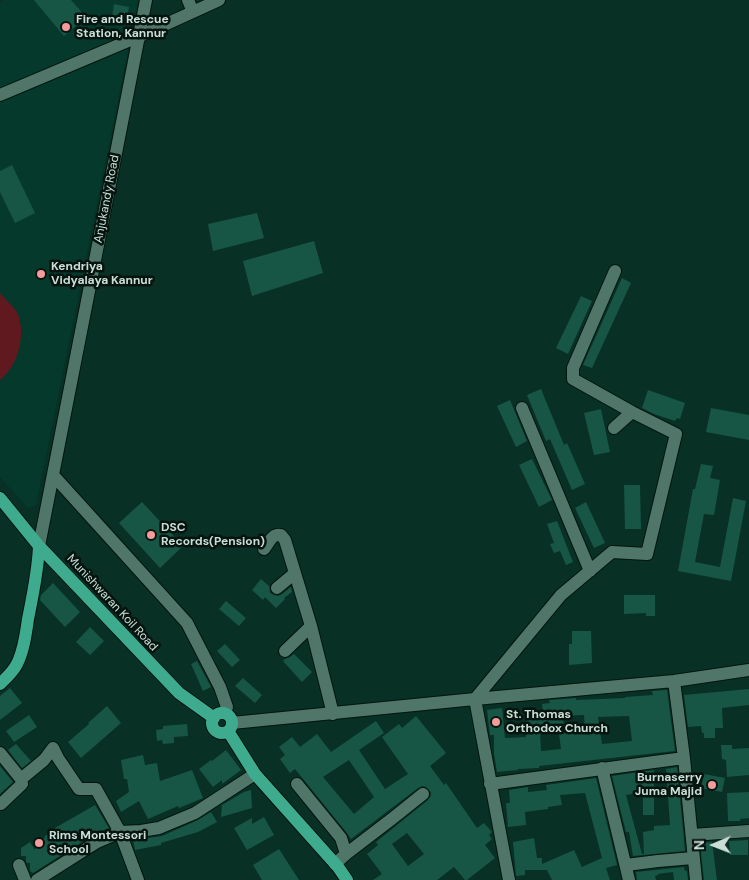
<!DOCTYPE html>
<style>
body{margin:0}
#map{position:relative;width:749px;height:880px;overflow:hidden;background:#093025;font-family:"DM Sans",sans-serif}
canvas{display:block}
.north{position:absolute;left:689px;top:820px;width:50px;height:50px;-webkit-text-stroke:4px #06140f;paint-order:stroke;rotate:269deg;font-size:14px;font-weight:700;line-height:20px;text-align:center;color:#caded6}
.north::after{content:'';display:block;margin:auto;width:18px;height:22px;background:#caded6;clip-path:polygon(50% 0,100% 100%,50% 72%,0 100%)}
</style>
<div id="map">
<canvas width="749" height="880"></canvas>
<div class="north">N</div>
</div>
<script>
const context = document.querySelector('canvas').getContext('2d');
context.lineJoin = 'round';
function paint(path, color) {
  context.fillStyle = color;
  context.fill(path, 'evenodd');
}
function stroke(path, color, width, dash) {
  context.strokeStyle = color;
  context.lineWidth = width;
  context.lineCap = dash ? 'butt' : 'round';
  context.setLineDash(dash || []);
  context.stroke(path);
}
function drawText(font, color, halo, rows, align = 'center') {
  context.font = font + ' "DM Sans",sans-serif';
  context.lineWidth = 5;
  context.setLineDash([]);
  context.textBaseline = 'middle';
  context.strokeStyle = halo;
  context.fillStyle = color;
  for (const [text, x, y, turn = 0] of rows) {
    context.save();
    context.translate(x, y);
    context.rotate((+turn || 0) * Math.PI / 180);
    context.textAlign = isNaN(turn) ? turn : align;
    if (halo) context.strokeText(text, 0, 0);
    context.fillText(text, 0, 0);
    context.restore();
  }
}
const built = new Path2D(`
 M 4,0 L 138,0 L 36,505 L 28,508 L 0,477 L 0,4 Z`);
const green = new Path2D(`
 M 0,293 C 5,299 15,308 18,314 C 26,336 18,366 0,380 Z`);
const building = new Path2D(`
 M 34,0 L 71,0 L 86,17 L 64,36 Z
 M 114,4 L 129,7 L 127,19 L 112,16 Z
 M 12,165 L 35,213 L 15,223 L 0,192 L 0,171 Z
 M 257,213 L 264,238 L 213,251 L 208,224 Z
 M 314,241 L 323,273 L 252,296 L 243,261 Z
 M 622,278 L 631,283 L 592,368 L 583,365 Z
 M 581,296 L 592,301 L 568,354 L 556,348 Z
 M 541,389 L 564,445 L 567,443 L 585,484 L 572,490 L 550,439 L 546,441 L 527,395 Z
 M 648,390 L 685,403 L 680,419 L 677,418 L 675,421 L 654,414 L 642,408 Z
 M 510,400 L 527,441 L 516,447 L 497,406 Z
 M 711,408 L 749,415 L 749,440 L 706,432 Z
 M 601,409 L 610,452 L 594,455 L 584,413 Z
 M 532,459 L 552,500 L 539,507 L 519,465 Z
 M 701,464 L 713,466 L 710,478 L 720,480 L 714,515 L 704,514 L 695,562 L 720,567 L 733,498 L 746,501 L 731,581 L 678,571 L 693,489 L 695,489 Z
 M 624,485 L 640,485 L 641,529 L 625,529 Z
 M 142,502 L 183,546 L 160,568 L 119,523 Z
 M 586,502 L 605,543 L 594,548 L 575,508 Z
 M 557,521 L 573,562 L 566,565 L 560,551 L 554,553 L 550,544 L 554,543 L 547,524 Z
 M 261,579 L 269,586 L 270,593 L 274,595 L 278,596 L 282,594 L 291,587 L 292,592 L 284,598 L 285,599 L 276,608 L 265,597 L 263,600 L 252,590 Z
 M 53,583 L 80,612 L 65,627 L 40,600 L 41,595 Z
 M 624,595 L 655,595 L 655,616 L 646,616 L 646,613 L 624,614 Z
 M 226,601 L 246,618 L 239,626 L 219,609 Z
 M 90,627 L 104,641 L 90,655 L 76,642 Z
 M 572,631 L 591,631 L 592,663 L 569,665 L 569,644 L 572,644 Z
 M 225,644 L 240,660 L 232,667 L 217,651 Z
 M 294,654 L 312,672 L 302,682 L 283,661 L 285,659 L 290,657 Z
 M 197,661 L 211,687 L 203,691 L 191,664 Z
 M 243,678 L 262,695 L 255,703 L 235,686 Z
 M 10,688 L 22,703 L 0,720 L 0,696 Z
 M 749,689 L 749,705 L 722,708 L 723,728 L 715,728 L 715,738 L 704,738 L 704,733 L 702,733 L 701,726 L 688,727 L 684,695 Z
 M 667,690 L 675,751 L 539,766 L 539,768 L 518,769 L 518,770 L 497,772 L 494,754 L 494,735 L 490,735 L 487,710 L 502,708 L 505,738 L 526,737 L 526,721 L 528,720 L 528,712 L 543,712 L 542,704 L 550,703 L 549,700 L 576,698 L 576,700 L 625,698 L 625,697 L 653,695 L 652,691 ZM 584,715 L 585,731 L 559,734 L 561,749 L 541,751 L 540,730 L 564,728 L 563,716 ZM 629,716 L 632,741 L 602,744 L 598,717 Z
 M 107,706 L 121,723 L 81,758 L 68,742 L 89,724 L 88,723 Z
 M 29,715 L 37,727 L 14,742 L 6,731 Z
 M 416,716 L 446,753 L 430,766 L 444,785 L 446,783 L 477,828 L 484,823 L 492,832 L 489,835 L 492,839 L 485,845 L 495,858 L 467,880 L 465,880 L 454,867 L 437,880 L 373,880 L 382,874 L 367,854 L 378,845 L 376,842 L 428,800 L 431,796 L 431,792 L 426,787 L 422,786 L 418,788 L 351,839 L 347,833 L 295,769 L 290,773 L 280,759 L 285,755 L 279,747 L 292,737 L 300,747 L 317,734 L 331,752 L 376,721 L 384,733 L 359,750 L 385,789 L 408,774 L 382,737 L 399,724 L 402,728 ZM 349,760 L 374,797 L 354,814 L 323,777 ZM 407,833 L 424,854 L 408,866 L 392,844 Z
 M 187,724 L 188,736 L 174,737 L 174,743 L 163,744 L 162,740 L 157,741 L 156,730 L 163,729 L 163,726 Z
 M 16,744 L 31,761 L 22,768 L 8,750 Z
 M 721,745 L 732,745 L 732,749 L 749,748 L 749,775 L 727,777 L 726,760 L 722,759 Z
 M 226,750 L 241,770 L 222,784 L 222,780 L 213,787 L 199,769 L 211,760 L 212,761 Z
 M 143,755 L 145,765 L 157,763 L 160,781 L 192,770 L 203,798 L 179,808 L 178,806 L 148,819 L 139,801 L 121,812 L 116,801 L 129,792 L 127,779 L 124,779 L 121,760 Z
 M 0,766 L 13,782 L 0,794 Z
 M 677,767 L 685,851 L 633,856 L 629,832 L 626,832 L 612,776 L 654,770 L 654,815 L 643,815 L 643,792 L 626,795 L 642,854 L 644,854 L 643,832 L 654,830 L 654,826 L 670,825 L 666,769 Z
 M 704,774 L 725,778 L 722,792 L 701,788 Z
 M 596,778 L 617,865 L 606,868 L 610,880 L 552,880 L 547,870 L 525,870 L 525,875 L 516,876 L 513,842 L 534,838 L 537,858 L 542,858 L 542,864 L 574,850 L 582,867 L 602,858 L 585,793 L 560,795 L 562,805 L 548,807 L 548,809 L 525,812 L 526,825 L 508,827 L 506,803 L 510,803 L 509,790 L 528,787 L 528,792 L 547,790 L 546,785 Z
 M 251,790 L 252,808 L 221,817 L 222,805 L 244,792 Z
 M 749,792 L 749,818 L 740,819 L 740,821 L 728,821 L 727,793 Z
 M 95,805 L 109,828 L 93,835 L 33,873 L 30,871 L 30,863 L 27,863 L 26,861 L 26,856 L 21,856 L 21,848 L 30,842 L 35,850 L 38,839 L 43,840 L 46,835 L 59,834 L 55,828 Z
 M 211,812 L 217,822 L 198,832 L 161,843 L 161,845 L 135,850 L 133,840 L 162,836 L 198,820 Z
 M 264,817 L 274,835 L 247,850 L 234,828 L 252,818 L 252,824 Z
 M 748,840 L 748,855 L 730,855 L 729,841 Z
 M 712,842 L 717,880 L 704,880 L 700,843 Z
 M 279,849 L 299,880 L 262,880 L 253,865 Z
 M 684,867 L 685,871 L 687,871 L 688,880 L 674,880 L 673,872 L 658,874 L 658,875 L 655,876 L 656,880 L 637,880 L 636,872 Z`);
const minor = new Path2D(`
 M 188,0 L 193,12
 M 0,95 L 140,36 L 219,0
 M 522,408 L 590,571
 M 614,428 L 632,412
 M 53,475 L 187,623 L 220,687 L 227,707 L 225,713
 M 39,546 L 146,0
 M 264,549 C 269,543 272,533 281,535 L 285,540 L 311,626 L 333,714
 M 277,588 L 295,573
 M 285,651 L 311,626
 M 674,681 L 684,758
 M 232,723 L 475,699 L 674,681 L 749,670
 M 0,753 L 21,779 L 22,784 L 1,804
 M 602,768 L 629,880
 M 21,779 L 44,760 L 53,748 L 58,758 L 79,789 L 96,789 L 120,832 L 138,880
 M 297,784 L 341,838 L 346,854 L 335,864
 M 490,784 L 684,758 L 696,880
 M 692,835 L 749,831
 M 346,854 L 393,818 L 423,794
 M 19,865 L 25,880
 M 626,865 L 658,861 L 693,858
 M 37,880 L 97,842 L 120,832 L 141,831 L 159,828 L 195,813 L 255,774
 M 509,880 L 475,699 L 561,595 L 612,552 L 647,554 L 676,434 L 632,412 L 573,379 L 573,368 L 615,271`);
const major = new Path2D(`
 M 0,498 L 39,546 L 179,693 L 214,718
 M 0,684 C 6,678 13,672 17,664 C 24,650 26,633 28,619 C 33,594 38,571 39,546
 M212 723a10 10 0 1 1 20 0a10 10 0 1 1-20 0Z
 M 228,731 L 255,774 L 338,867 L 347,880`);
const markers = [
 [66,27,5,"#f59b9b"],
 [41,274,5,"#f59b9b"],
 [151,535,5,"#f59b9b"],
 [496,722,5,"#f59b9b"],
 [712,785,5,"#f59b9b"],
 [39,843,5,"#f59b9b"]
];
const poiNames = [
 ["Fire and Rescue",76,20],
 ["Station, Kannur",76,34],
 ["Kendriya",51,267],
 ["Vidyalaya Kannur",51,281],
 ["DSC",161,528],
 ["Records(Pension)",161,542],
 ["St. Thomas",506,715],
 ["Orthodox Church",506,729],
 ["Burnaserry",702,778,"right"],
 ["Juma Majid",702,792,"right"],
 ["Rims Montessori",49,836],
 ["School",49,850]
];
const streetNames = [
 ["Anjukandy Road",107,199,-79],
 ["Munishwaran Koil Road",112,603,47]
];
paint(built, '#04392b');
paint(green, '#5f191f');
paint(building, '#175644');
stroke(minor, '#00160e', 14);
stroke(major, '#00160e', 14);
stroke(minor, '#507669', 12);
stroke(major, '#3eab8e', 12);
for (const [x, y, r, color] of markers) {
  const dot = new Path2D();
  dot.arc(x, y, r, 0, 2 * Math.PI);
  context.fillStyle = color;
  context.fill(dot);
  stroke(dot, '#06140f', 2);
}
drawText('bold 12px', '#caded6', '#06140f', poiNames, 'left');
drawText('12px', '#caded6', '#06140f', streetNames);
</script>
